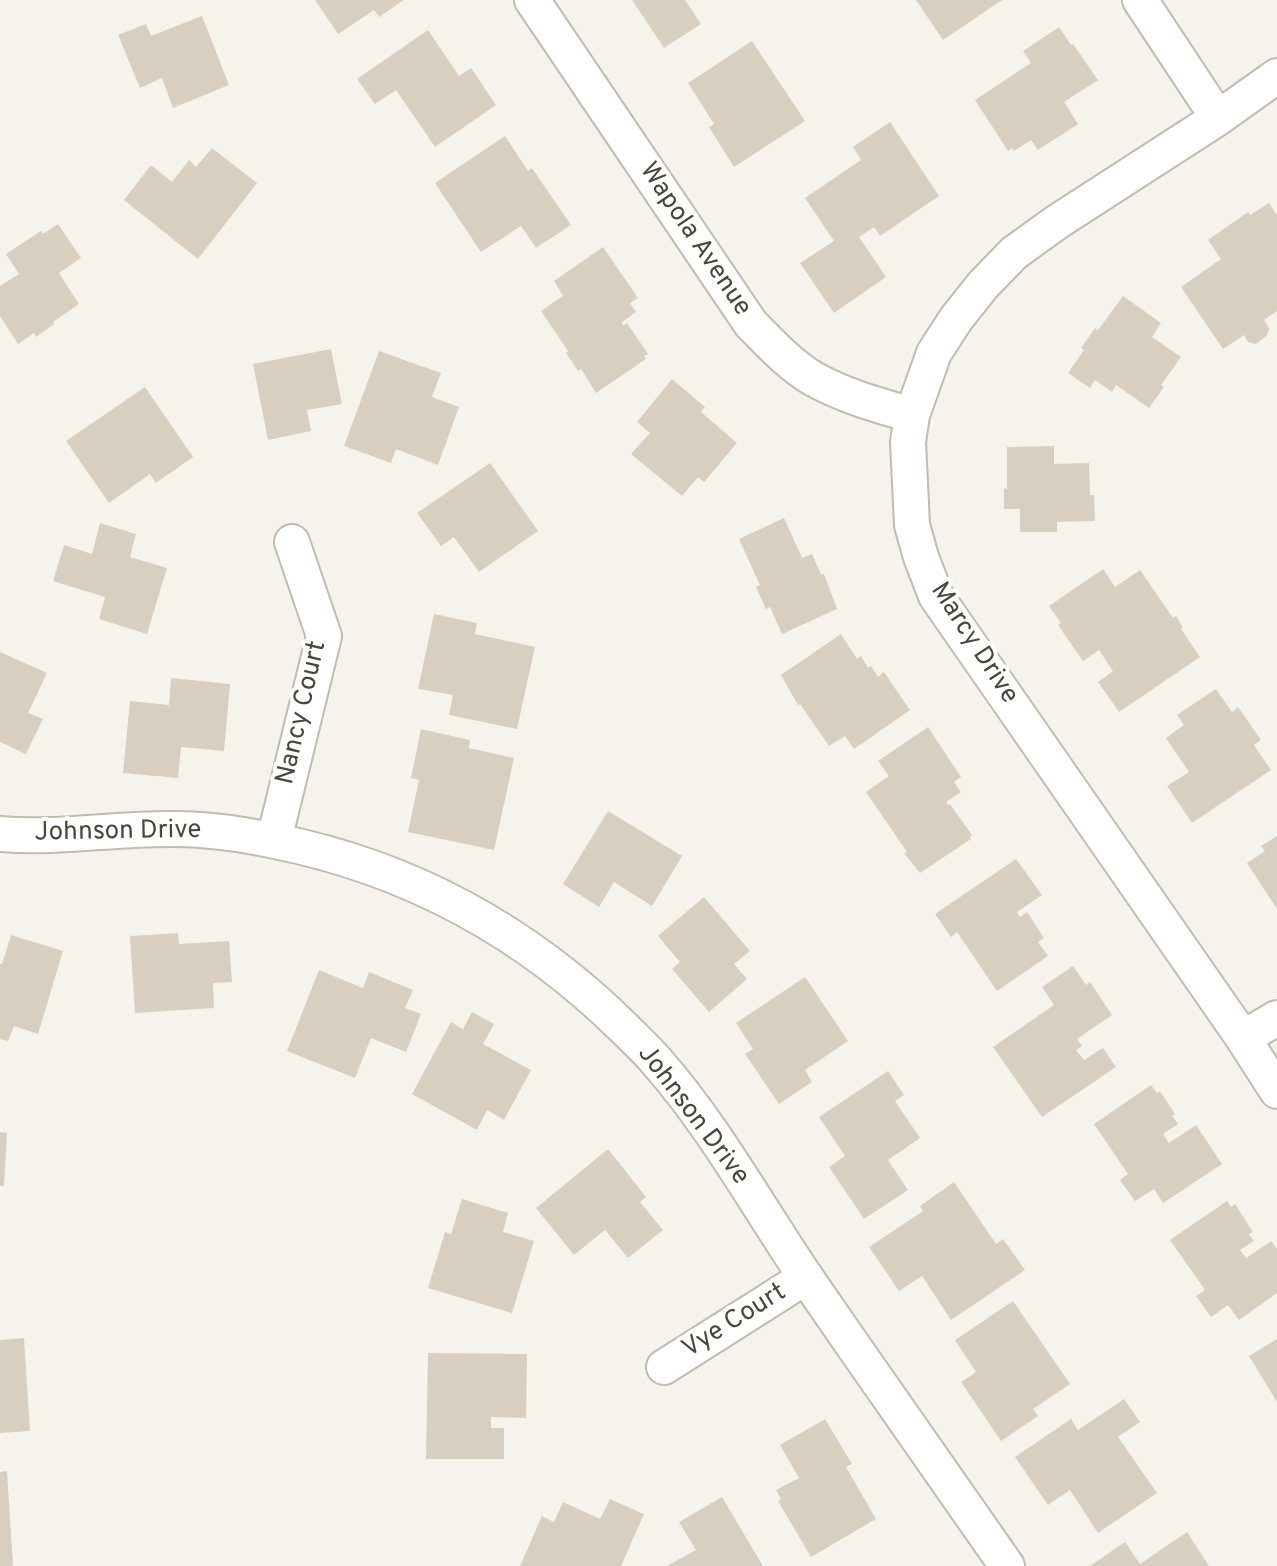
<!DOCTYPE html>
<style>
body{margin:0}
canvas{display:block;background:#f6f3ec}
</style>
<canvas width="1277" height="1566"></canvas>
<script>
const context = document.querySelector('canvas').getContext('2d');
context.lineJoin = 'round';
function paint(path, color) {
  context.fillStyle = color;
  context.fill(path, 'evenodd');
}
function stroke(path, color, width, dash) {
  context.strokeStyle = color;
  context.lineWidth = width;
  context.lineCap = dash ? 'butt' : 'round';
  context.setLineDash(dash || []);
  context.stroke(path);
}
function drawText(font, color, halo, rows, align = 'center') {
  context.font = font + ' Overpass,sans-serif';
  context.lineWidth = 8;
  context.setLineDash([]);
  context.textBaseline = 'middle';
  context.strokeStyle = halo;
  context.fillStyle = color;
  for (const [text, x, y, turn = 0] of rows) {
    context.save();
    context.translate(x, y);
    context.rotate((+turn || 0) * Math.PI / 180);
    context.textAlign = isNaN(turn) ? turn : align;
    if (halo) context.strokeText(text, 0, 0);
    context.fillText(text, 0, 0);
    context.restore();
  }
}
const building = new Path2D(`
 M 315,0 L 404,0 L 379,17 L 374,10 L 338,34 Z
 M 632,0 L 685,0 L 701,24 L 664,48 Z
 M 916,0 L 1002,0 L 943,40 Z
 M 202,16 L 229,85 L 173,108 L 162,78 L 140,88 L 118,35 L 146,24 L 151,36 Z
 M 1059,27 L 1071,45 L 1073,44 L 1098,80 L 1064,102 L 1078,124 L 1038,150 L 1031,140 L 1014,151 L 1012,148 L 1008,151 L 975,100 L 1031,63 L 1023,51 Z
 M 428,30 L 459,76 L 471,68 L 496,105 L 435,147 L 396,90 L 375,104 L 357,79 Z
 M 752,41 L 805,121 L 734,167 L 709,127 L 714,124 L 688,83 Z
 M 890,122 L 939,196 L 880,236 L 874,227 L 859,237 L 886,277 L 834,313 L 800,263 L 834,241 L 805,198 L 861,160 L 853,147 Z
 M 505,136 L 528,171 L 532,168 L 571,225 L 536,248 L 521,226 L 481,252 L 435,183 Z
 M 212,148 L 257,183 L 198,259 L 124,200 L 151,165 L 172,182 L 189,160 L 196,167 Z
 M 1269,203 L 1277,215 L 1277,311 L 1264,320 L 1269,328 L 1267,335 L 1256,344 L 1248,342 L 1244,335 L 1223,349 L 1181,287 L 1221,259 L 1208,240 L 1248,212 L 1250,215 Z
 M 58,224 L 81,258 L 59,273 L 79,304 L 53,322 L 54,324 L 36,337 L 34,333 L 18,344 L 0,316 L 0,286 L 19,274 L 6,254 L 41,231 L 43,234 Z
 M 603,247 L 638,298 L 630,303 L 636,312 L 622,322 L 623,326 L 627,323 L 648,354 L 644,356 L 646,359 L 596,393 L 581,369 L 578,371 L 566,353 L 568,351 L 541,311 L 563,296 L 554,281 Z
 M 1123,296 L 1161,323 L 1152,337 L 1181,357 L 1161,385 L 1164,387 L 1149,408 L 1116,385 L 1112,392 L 1095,380 L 1090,388 L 1068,373 L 1084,350 L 1081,348 L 1095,328 L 1098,330 Z
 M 331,349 L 342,404 L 307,410 L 311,431 L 268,440 L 253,364 Z
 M 379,351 L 441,373 L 432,397 L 459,407 L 438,465 L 396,449 L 391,463 L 344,446 Z
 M 672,379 L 705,407 L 701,412 L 737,443 L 704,482 L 698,477 L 682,496 L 631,454 L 650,433 L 637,422 Z
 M 145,387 L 193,457 L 156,483 L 150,474 L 109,503 L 66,441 Z
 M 1054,446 L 1054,464 L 1089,463 L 1090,495 L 1094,495 L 1095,521 L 1057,522 L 1057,532 L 1020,532 L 1020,509 L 1004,509 L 1004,488 L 1007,489 L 1007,447 Z
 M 490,463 L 538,531 L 479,572 L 454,537 L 441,546 L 417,513 Z
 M 784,518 L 802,558 L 812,554 L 821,574 L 824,574 L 837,609 L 782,634 L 770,607 L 766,609 L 756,587 L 760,585 L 739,539 Z
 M 100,523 L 136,534 L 130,557 L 167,568 L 147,634 L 99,619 L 105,597 L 53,581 L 64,545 L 92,554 Z
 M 1103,569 L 1115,587 L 1140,570 L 1173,618 L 1176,616 L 1183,628 L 1181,629 L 1200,657 L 1119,712 L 1098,682 L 1113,671 L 1099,650 L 1083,661 L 1058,625 L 1061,623 L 1049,606 Z
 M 434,614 L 477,623 L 475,634 L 535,647 L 517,729 L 449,715 L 453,695 L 418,689 Z
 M 841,634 L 857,659 L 861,656 L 868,668 L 871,666 L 878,677 L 884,672 L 910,710 L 854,749 L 845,736 L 829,746 L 800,704 L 798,705 L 781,675 Z
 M 0,652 L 47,673 L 28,713 L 43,719 L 26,754 L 0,742 Z
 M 171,678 L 230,684 L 224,751 L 181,747 L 178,778 L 123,773 L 130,701 L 169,705 Z
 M 1216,689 L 1232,712 L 1238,707 L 1261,740 L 1254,745 L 1271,770 L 1192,823 L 1167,786 L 1189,772 L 1166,738 L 1184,725 L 1177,715 Z
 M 928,727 L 961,777 L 954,782 L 961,792 L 946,802 L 948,805 L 950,804 L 972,835 L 970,837 L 971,839 L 920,873 L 904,853 L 907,852 L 866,792 L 889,776 L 878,761 Z
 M 421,729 L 470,740 L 469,748 L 514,758 L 494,850 L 408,832 L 419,780 L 411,778 Z
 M 608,811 L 682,856 L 652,906 L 614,882 L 599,907 L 563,884 Z
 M 1277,836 L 1277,909 L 1247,863 L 1265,851 L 1261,846 Z
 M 1016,859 L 1042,895 L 1017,912 L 1020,917 L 1027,912 L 1044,938 L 1038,942 L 1048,956 L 997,991 L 957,932 L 951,937 L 935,914 Z
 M 704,897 L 750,951 L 734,964 L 747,979 L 709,1012 L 672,969 L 680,962 L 658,936 Z
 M 178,933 L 179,944 L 229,941 L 232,982 L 213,983 L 214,1008 L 135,1013 L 130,936 Z
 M 11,935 L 63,951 L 38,1034 L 14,1026 L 8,1041 L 0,1039 L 0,964 L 2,964 Z
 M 1073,966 L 1086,985 L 1090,982 L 1112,1015 L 1077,1039 L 1082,1046 L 1076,1050 L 1084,1060 L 1103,1048 L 1116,1067 L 1042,1117 L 993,1047 L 1054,1005 L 1042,987 Z
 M 319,970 L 363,988 L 369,972 L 413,990 L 405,1008 L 421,1014 L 406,1052 L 371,1038 L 355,1078 L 287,1051 Z
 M 805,977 L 848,1041 L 805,1070 L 812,1082 L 779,1104 L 745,1054 L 753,1049 L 736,1023 Z
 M 472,1012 L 494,1024 L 483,1044 L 531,1070 L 504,1120 L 487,1110 L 477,1130 L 412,1094 L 451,1022 L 463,1029 Z
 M 888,1071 L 904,1095 L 895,1101 L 920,1138 L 888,1160 L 908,1190 L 864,1219 L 829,1167 L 845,1156 L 819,1117 Z
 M 1151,1085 L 1157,1093 L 1160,1091 L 1175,1114 L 1172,1116 L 1178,1124 L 1163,1134 L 1169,1143 L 1196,1125 L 1222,1164 L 1163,1203 L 1154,1189 L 1135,1201 L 1120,1180 L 1128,1174 L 1094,1124 Z
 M 0,1132 L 7,1133 L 4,1186 L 0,1186 Z
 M 608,1149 L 646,1197 L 640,1202 L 663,1230 L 628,1258 L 605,1230 L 574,1255 L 536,1208 Z
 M 954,1182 L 996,1244 L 1003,1239 L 1025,1270 L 951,1320 L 922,1276 L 899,1291 L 869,1247 L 923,1211 L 920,1206 Z
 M 462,1199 L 508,1213 L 503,1232 L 534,1241 L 512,1313 L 428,1288 L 445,1232 L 451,1234 Z
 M 1227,1201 L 1231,1207 L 1235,1204 L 1253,1232 L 1249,1234 L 1254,1241 L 1240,1250 L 1246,1258 L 1271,1241 L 1277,1249 L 1277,1293 L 1239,1320 L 1228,1305 L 1211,1317 L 1196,1296 L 1205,1290 L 1170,1240 Z
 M 1013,1301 L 1070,1384 L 1033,1409 L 1038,1416 L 1001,1441 L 961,1382 L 976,1372 L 955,1340 Z
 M 24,1338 L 30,1431 L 0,1433 L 0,1340 Z
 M 1277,1339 L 1277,1402 L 1249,1356 Z
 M 428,1353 L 527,1354 L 526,1418 L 491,1417 L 491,1428 L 504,1428 L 504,1459 L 426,1459 Z
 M 1124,1399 L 1140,1422 L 1118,1437 L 1157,1493 L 1098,1533 L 1070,1490 L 1048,1505 L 1015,1457 L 1071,1419 L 1078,1430 Z
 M 825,1419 L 852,1464 L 846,1467 L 876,1519 L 811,1557 L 778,1501 L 781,1499 L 776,1490 L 799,1478 L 780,1445 Z
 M 7,1471 L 13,1566 L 0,1566 L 0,1472 Z
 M 722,1497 L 763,1566 L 667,1566 L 696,1550 L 679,1522 Z
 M 610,1499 L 644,1514 L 621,1566 L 520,1566 L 542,1516 L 554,1522 L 563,1502 L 600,1519 Z
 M 1187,1532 L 1209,1566 L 1090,1566 L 1125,1542 L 1140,1564 Z`);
const street = new Path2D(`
 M 532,0 L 751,324 C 770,343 789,364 812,378 C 844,396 877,405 912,415
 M 1140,0 L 1218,118
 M 1277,76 L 1218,118 L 1057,222 L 1014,253 L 983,285 L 956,319 L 934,353 L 912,415 L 908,442 L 912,525 L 921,557 L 936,596 L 1243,1038 L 1277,1091
 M 0,834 C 59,839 116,828 175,829 C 208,829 242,834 275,841 C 410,868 527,932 625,1029 C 636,1040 648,1051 658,1063 C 715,1128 758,1207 807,1279 C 873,1375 940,1470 1007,1566
 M 274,840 L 324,636 L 292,542
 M 1243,1038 L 1277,1018
 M 664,1367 L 806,1277`);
const streetNames = [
 ["Wapola Avenue",694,240,56],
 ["Marcy Drive",973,644,57],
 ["Nancy Court",303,713,-77],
 ["Johnson Drive",118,833,-1],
 ["Johnson Drive",692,1116,53],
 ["Vye Court",735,1322,-32]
];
paint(building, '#d8cfc1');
stroke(street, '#c2bbae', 38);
stroke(street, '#fff', 34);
drawText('26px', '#4b4439', '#fff', streetNames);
</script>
